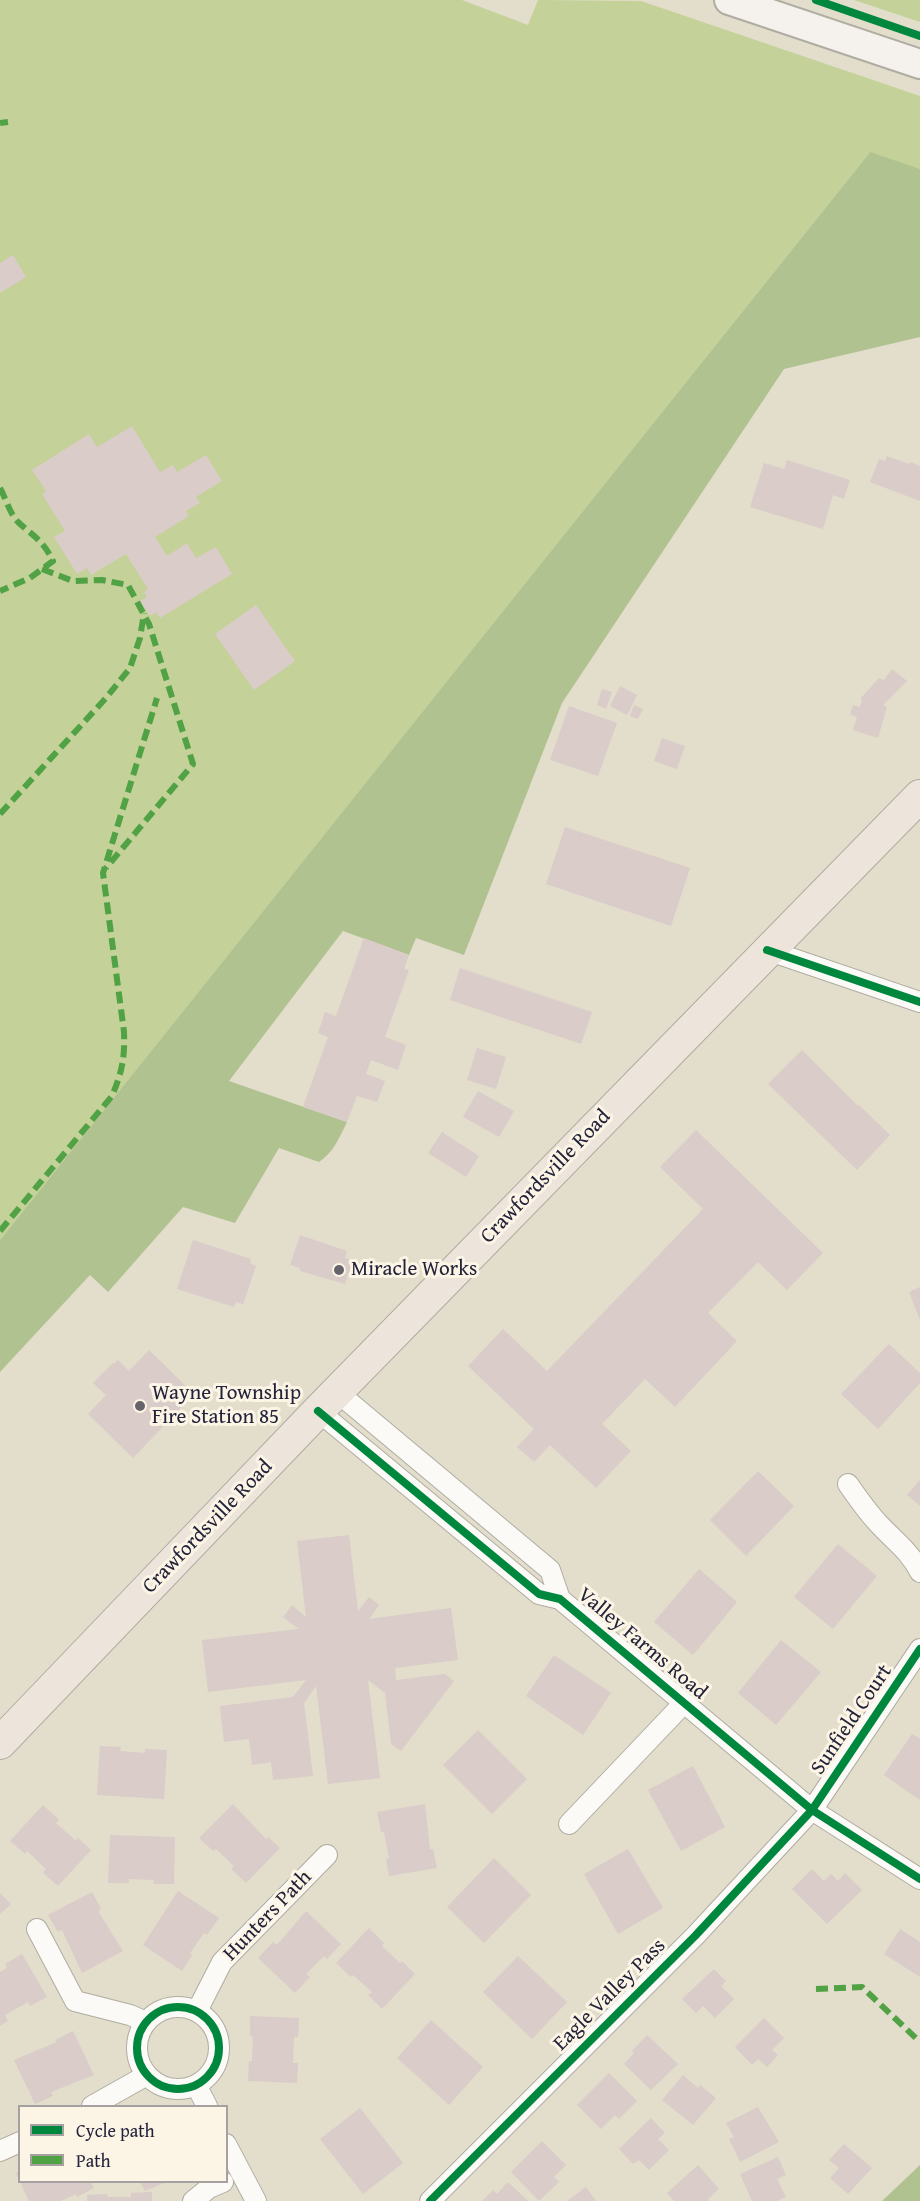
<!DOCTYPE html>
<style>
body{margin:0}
#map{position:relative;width:920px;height:2201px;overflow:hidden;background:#e3ddcb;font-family:"Gentium Book Plus",serif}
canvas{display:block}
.legend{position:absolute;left:18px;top:2105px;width:210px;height:78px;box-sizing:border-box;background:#fcf5e5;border:2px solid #a5a1a1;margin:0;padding:8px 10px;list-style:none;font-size:18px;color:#22223b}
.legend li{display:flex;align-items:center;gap:12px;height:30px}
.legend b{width:30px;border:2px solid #a5a1a1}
</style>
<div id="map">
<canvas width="920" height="2201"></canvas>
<ul class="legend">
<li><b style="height:8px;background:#00873e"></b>Cycle path</li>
<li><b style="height:8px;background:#50a245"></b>Path</li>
</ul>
</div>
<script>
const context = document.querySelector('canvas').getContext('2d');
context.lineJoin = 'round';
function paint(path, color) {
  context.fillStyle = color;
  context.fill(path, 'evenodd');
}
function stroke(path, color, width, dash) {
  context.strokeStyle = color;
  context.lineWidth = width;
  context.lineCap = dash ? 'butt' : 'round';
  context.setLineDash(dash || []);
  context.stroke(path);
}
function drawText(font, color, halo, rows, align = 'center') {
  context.font = font + ' "Gentium Book Plus",serif';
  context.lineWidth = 6;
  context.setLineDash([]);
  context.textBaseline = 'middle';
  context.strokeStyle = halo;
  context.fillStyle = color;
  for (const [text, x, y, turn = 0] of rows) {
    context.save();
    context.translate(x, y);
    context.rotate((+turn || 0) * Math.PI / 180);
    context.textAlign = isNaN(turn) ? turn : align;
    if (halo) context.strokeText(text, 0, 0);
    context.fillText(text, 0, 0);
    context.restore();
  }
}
const green = new Path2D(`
 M 0,0 L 462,0 L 528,25 L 538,0 L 641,1 L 920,96 L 920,169 L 869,153 L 0,1240 Z
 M 854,0 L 920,0 L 920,22 Z`);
const forest = new Path2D(`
 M 870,152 L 920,169 L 920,337 L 784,369 L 562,703 L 464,955 L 416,938 L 409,955 L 343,931 L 229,1081 L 347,1122 C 339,1138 334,1152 319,1162 L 279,1148 L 235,1223 L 183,1207 L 108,1292 L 90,1275 L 0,1372 L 0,1240 Z
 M 920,2165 L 920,2201 L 882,2201 Z`);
const building = new Path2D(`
 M 13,255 L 26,277 L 0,293 L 0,263 Z
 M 132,426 L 160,472 L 173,465 L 177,472 L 206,455 L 222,481 L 196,497 L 200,503 L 186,511 L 189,516 L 155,537 L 167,556 L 187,543 L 196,558 L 216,547 L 232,574 L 160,618 L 156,612 L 150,616 L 140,601 L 147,597 L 144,592 L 148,589 L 126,554 L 91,575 L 87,568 L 77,574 L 54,537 L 65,531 L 42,494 L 46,491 L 32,470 L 89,434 L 97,447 Z
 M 887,456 L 909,464 L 910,462 L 920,466 L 920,501 L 870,482 L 879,459 L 885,461 Z
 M 787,460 L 850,480 L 844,499 L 833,495 L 823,529 L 750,507 L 764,463 L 784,469 Z
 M 256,605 L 295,661 L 254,690 L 215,634 Z
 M 892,669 L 907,681 L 883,705 L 887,707 L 878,738 L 853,730 L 857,717 L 850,715 L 853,705 L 860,707 L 862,699 L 860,699 L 879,678 L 884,680 Z
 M 620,686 L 637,695 L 627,715 L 610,706 Z
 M 602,689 L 612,692 L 606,709 L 597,705 Z
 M 634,705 L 643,709 L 638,719 L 630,716 Z
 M 569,706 L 617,723 L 598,776 L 550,760 Z
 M 662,738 L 685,746 L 677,769 L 654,761 Z
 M 565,827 L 690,868 L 671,926 L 546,884 Z
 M 364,938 L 409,955 L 404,969 L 409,970 L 385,1037 L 406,1045 L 398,1070 L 371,1060 L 366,1074 L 385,1081 L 377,1102 L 357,1096 L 347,1122 L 303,1107 L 328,1037 L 318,1033 L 325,1012 L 336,1016 Z
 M 460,968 L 592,1012 L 581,1044 L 450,1000 Z
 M 477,1048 L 506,1057 L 496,1089 L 467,1080 Z
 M 802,1050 L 858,1106 L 859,1105 L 890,1135 L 857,1170 L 768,1084 Z
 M 478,1091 L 514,1111 L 499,1137 L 463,1117 Z
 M 696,1130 L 823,1253 L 787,1290 L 758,1262 L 708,1313 L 737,1341 L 675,1407 L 645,1379 L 602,1424 L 631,1451 L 596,1488 L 550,1445 L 534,1462 L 517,1447 L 534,1429 L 468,1366 L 503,1329 L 547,1371 L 703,1209 L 660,1167 Z
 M 442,1132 L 479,1156 L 466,1177 L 428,1153 Z
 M 300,1235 L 347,1251 L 345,1258 L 356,1262 L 354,1267 L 351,1266 L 345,1284 L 300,1271 L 300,1268 L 290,1265 Z
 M 193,1240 L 251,1259 L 250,1263 L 256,1266 L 243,1304 L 236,1302 L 234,1307 L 177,1289 Z
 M 920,1287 L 920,1320 L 909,1292 Z
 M 889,1344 L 920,1373 L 920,1383 L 878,1429 L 841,1394 Z
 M 149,1350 L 194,1394 L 133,1458 L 88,1414 L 106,1395 L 93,1383 L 113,1363 L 114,1364 L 118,1360 L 129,1371 Z
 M 758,1471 L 794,1506 L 746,1556 L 710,1520 Z
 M 920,1480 L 920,1506 L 907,1495 Z
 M 349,1535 L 358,1611 L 369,1597 L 379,1605 L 369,1619 L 451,1608 L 458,1660 L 395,1668 L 396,1680 L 445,1674 L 454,1681 L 401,1751 L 391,1744 L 385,1693 L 368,1680 L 380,1778 L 328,1784 L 316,1686 L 304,1703 L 313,1776 L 273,1780 L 271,1762 L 252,1765 L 249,1739 L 224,1742 L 220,1706 L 293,1697 L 306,1680 L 208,1692 L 202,1640 L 299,1629 L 283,1617 L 292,1605 L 306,1617 L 297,1541 Z
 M 838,1544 L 877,1576 L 833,1629 L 794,1597 Z
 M 699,1569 L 737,1602 L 693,1655 L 654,1622 Z
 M 781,1640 L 821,1672 L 776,1725 L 738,1693 Z
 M 554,1655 L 611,1693 L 583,1735 L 526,1696 Z
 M 478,1730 L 527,1779 L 492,1814 L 443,1765 Z
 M 912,1734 L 920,1739 L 920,1800 L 884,1775 Z
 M 100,1746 L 121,1747 L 120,1751 L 145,1753 L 145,1749 L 167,1750 L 164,1799 L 97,1795 Z
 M 693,1766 L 725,1827 L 681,1851 L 648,1790 Z
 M 233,1804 L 266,1839 L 268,1837 L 280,1848 L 246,1883 L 231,1869 L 234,1866 L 216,1849 L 213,1851 L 199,1838 Z
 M 425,1804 L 430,1849 L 433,1849 L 437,1868 L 389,1876 L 386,1859 L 389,1858 L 384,1832 L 381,1832 L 377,1812 Z
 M 43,1805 L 59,1820 L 56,1823 L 76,1841 L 78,1838 L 91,1850 L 58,1886 L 43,1873 L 46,1869 L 27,1851 L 25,1854 L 10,1841 Z
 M 110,1835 L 175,1837 L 174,1884 L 153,1884 L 154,1880 L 129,1879 L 129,1883 L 108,1883 Z
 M 628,1849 L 663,1908 L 618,1934 L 584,1874 Z
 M 494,1858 L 531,1895 L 484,1943 L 447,1907 Z
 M 812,1869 L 824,1881 L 831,1874 L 838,1881 L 845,1873 L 862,1890 L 827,1924 L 792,1889 Z
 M 178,1891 L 219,1918 L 207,1935 L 204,1933 L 190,1953 L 192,1955 L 182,1971 L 143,1945 Z
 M 92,1892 L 101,1909 L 98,1911 L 123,1951 L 82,1973 L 62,1930 L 58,1932 L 48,1915 Z
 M 0,1893 L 11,1904 L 0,1914 Z
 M 306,1911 L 341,1944 L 327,1959 L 324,1956 L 306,1974 L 310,1977 L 295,1993 L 258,1958 L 273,1942 L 277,1945 Z
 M 369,1928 L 384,1943 L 382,1946 L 400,1963 L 402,1961 L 415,1974 L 382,2009 L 368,1995 L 372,1992 L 353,1975 L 351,1977 L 336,1963 Z
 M 900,1929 L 920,1942 L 920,1977 L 884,1954 Z
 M 22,1954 L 47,1997 L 30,2006 L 28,2002 L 5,2015 L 8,2021 L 0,2026 L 0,1972 L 7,1968 L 5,1964 Z
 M 518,1956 L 567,2002 L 532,2039 L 483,1992 Z
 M 714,1969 L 726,1981 L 721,1986 L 734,1999 L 715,2018 L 703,2006 L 696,2013 L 682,1999 Z
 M 250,2016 L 299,2018 L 298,2037 L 294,2037 L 293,2063 L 298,2063 L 297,2083 L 248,2081 L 249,2061 L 252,2061 L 253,2037 L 250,2036 Z
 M 764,2018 L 784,2038 L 772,2050 L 778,2055 L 767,2067 L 758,2059 L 752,2065 L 735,2047 Z
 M 431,2020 L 483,2067 L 449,2105 L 397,2058 Z
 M 73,2031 L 94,2075 L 51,2092 L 53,2096 L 35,2104 L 14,2060 L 57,2042 L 55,2040 Z
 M 647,2035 L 678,2064 L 651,2090 L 624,2064 L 634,2053 L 632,2051 Z
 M 609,2073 L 637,2101 L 619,2119 L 615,2115 L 601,2129 L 577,2105 Z
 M 683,2075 L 698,2088 L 700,2085 L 716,2098 L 693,2125 L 662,2100 Z
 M 758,2107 L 779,2142 L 740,2162 L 729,2139 L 734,2137 L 726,2123 Z
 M 360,2108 L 403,2163 L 363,2194 L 320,2139 Z
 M 651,2118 L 665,2133 L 658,2139 L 669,2150 L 649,2170 L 639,2160 L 633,2164 L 619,2149 Z
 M 542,2141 L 566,2165 L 554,2177 L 559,2182 L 539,2201 L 511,2172 Z
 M 844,2144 L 872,2168 L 848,2194 L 830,2178 L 839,2168 L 829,2160 Z
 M 778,2157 L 786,2175 L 777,2179 L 786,2197 L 777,2201 L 752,2201 L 740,2174 Z
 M 698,2165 L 719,2189 L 708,2199 L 709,2201 L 674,2201 L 667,2193 Z
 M 20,2171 L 20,2182 L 91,2182 L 94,2188 L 77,2197 L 76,2194 L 61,2201 L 29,2201 L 16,2173 Z
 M 140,2182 L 166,2182 L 145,2191 Z
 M 508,2182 L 528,2201 L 482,2201 L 493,2190 L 497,2194 Z
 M 586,2187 L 596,2201 L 567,2201 Z
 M 152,2192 L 152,2201 L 87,2201 L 87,2195 L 107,2194 L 108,2197 L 131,2197 L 131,2193 Z`);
const street = new Path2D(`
 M 767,950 L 920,1002
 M 337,1392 L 550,1570 L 560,1599
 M 318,1411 L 539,1594 L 560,1599 L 812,1810 L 920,1879
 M 848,1484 C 857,1497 866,1510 877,1522 C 892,1539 910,1551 920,1572
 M 569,1824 L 684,1703
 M 37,1929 L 75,2001 L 130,2015 L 146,2022
 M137 2048a41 41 0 1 1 82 0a41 41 0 1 1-82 0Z
 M 197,2011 L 222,1962 L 327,1855
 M 196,2085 L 207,2106
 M 92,2106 L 147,2075
 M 226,2144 L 256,2201
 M 0,2151 L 20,2142
 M 193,2201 L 209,2188 L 223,2182
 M 430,2201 L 695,1936 L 812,1810 L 920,1649`);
const secondary = new Path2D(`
 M 729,0 L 920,64`);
const primary = new Path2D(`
 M 0,1743 L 318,1411 L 920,796`);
const quiet = new Path2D(`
 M 0,123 L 8,122
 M 0,488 C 6,499 10,514 18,522 C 34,537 42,539 53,561 L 30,578 L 0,591
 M 42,569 L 73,581 L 102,580 L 128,585 L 149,624 L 193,764 L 106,868
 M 0,814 L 106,698 L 130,668 L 140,638 L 144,613
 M 0,1231 L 112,1096 C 122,1072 125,1058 124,1032 L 103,873 L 157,698
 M 816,1989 L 862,1987 L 920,2042`);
const cycleway = new Path2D(`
 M 816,0 L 920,36
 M 767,950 L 920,1002
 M 318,1411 L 539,1594 L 560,1599 L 812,1810 L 920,1879
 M137 2048a41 41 0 1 1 82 0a41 41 0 1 1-82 0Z
 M 430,2201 L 695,1936 L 812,1810 L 920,1649`);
const markers = [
 [339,1270,6,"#66636d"],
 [140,1406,6,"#66636d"]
];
const streetNames = [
 ["Crawfordsville Road",546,1177,-46],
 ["Crawfordsville Road",208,1527,-46],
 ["Valley Farms Road",642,1644,40],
 ["Sunfield Court",852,1720,-56],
 ["Hunters Path",268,1916,-46],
 ["Eagle Valley Pass",610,1995,-45]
];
const poiNames = [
 ["Miracle Works",351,1270],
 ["Wayne Township",152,1394],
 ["Fire Station 85",152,1418]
];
paint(green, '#c4d198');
paint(forest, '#b1c291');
paint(building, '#daccc9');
stroke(street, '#afaca2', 22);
stroke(secondary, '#afaca2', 32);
stroke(primary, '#afaca2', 34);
stroke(street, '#fbfaf7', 20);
stroke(secondary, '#f5f1ed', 28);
stroke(primary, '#ede5dc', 32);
stroke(quiet, '#50a245', 6, [12, 6]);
stroke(cycleway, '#00873e', 8);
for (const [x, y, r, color] of markers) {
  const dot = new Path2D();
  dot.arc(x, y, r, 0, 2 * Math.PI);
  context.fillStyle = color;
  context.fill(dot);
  stroke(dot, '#fcf5e5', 2);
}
drawText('21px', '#22223b', '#fcf5e5', streetNames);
drawText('21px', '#22223b', '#fcf5e5', poiNames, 'left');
</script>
